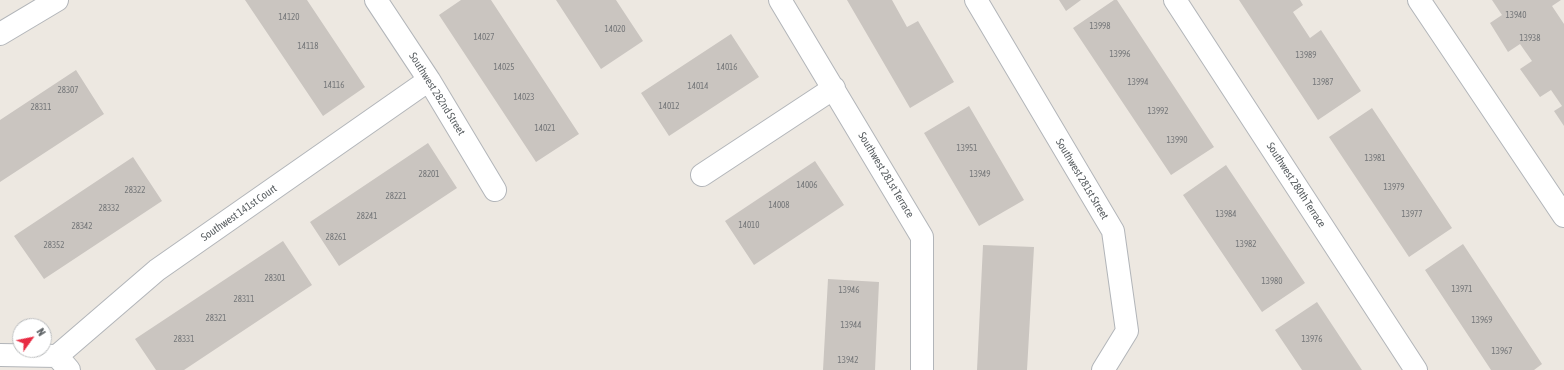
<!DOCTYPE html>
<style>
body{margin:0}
#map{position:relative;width:1564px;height:370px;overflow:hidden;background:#ede8e1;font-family:"Asap Condensed",sans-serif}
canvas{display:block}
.north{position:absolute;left:12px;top:318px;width:40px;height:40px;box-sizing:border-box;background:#fff;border:1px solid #bdbfc0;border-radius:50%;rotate:57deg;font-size:11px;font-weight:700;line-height:16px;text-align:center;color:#5a5f62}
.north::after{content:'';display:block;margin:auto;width:14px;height:18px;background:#e82b43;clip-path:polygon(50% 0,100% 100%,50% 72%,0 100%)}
</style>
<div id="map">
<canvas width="1564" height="370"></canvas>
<div class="north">N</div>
</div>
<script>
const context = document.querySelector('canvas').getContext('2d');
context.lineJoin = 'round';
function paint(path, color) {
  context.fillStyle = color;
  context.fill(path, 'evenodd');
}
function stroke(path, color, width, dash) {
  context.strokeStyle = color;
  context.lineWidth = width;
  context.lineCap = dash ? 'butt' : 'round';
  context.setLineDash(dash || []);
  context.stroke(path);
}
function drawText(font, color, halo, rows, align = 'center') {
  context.font = font + ' "Asap Condensed",sans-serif';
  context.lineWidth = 3;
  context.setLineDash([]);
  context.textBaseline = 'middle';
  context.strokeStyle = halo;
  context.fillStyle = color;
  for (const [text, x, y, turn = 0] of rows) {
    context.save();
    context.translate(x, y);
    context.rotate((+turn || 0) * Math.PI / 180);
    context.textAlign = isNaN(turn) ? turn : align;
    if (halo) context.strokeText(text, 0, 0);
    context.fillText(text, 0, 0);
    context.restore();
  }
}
const building = new Path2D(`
 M 245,0 L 307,0 L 365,87 L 323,116 Z
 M 461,0 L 491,0 L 579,134 L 536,162 L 439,15 Z
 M 556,0 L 616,0 L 643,41 L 601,69 Z
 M 847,0 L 892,0 L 907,27 L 918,21 L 954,82 L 910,108 Z
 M 1059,0 L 1081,0 L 1066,11 Z
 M 1114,0 L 1117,0 L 1214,147 L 1171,175 L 1073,28 Z
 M 1239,0 L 1300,0 L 1303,5 L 1293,12 L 1310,38 L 1321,30 L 1361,91 L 1318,120 Z
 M 1492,0 L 1561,0 L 1552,6 L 1564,24 L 1564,126 L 1554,111 L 1562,106 L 1551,90 L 1540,97 L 1520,69 L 1532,61 L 1520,44 L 1508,52 L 1490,23 L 1502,15 Z
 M 731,34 L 759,77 L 669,136 L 641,93 Z
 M 76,70 L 104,114 L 0,182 L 0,120 Z
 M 969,106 L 1024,200 L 979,226 L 924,133 Z
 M 1372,108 L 1452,228 L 1409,257 L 1329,137 Z
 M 428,143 L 457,188 L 339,266 L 310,222 Z
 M 133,157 L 162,201 L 44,279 L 14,236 Z
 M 815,161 L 844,205 L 754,265 L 725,221 Z
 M 1226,165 L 1305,283 L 1262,312 L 1183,195 Z
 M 283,241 L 312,285 L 184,370 L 156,370 L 135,339 Z
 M 1463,244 L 1542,364 L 1534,370 L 1491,370 L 1425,270 Z
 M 983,245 L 1034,247 L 1027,370 L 977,370 Z
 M 828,279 L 879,282 L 875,370 L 823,370 Z
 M 1317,302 L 1362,370 L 1302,370 L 1275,330 Z`);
const minor = new Path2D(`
 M 376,0 L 429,80 L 495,190
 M 780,0 L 922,237 L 922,370
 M 976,0 L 1113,231 L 1127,331 L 1103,370
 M 1175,0 L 1416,370
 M 1419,0 L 1564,216
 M 0,34 L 57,0
 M 702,175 L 834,88
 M 0,355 L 57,356 L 69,370
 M 57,356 L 157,270 L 429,80`);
const numberNames = [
 ["13940",1516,15],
 ["14120",289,17],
 ["13998",1100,26],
 ["14020",615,29],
 ["14027",484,37],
 ["13938",1530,38],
 ["14118",308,46],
 ["13996",1120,54],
 ["13989",1306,55],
 ["14025",504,67],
 ["14016",727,67],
 ["13994",1138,82],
 ["13987",1323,82],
 ["14116",334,85],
 ["14014",698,86],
 ["28307",68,90],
 ["14023",524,97],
 ["14012",669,106],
 ["28311",41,107],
 ["13992",1158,111],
 ["14021",545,128],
 ["13990",1177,140],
 ["13951",967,148],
 ["13981",1375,158],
 ["28201",429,174],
 ["13949",980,174],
 ["14006",807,185],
 ["13979",1394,187],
 ["28322",135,190],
 ["28221",396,196],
 ["14008",779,205],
 ["28332",109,208],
 ["13984",1226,214],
 ["13977",1412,214],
 ["28241",367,216],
 ["14010",749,225],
 ["28342",82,226],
 ["28261",336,237],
 ["13982",1246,244],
 ["28352",54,245],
 ["28301",275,278],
 ["13980",1272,281],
 ["13971",1462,289],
 ["13946",849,290],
 ["28311",244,299],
 ["28321",216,318],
 ["13969",1482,320],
 ["13944",851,325],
 ["28331",184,339],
 ["13976",1312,339],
 ["13967",1502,351],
 ["13942",848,360]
];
const streetNames = [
 ["Southwest 282nd Street",437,94,58],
 ["Southwest 281st Terrace",886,175,59],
 ["Southwest 281st Street",1082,179,59],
 ["Southwest 280th Terrace",1296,185,57],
 ["Southwest 141st Court",239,213,-35]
];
paint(building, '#cac5c0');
stroke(minor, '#b2b5b9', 24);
stroke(minor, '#fff', 22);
drawText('9px', '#76787a', null, numberNames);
drawText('11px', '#5a5f62', '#fff', streetNames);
</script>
